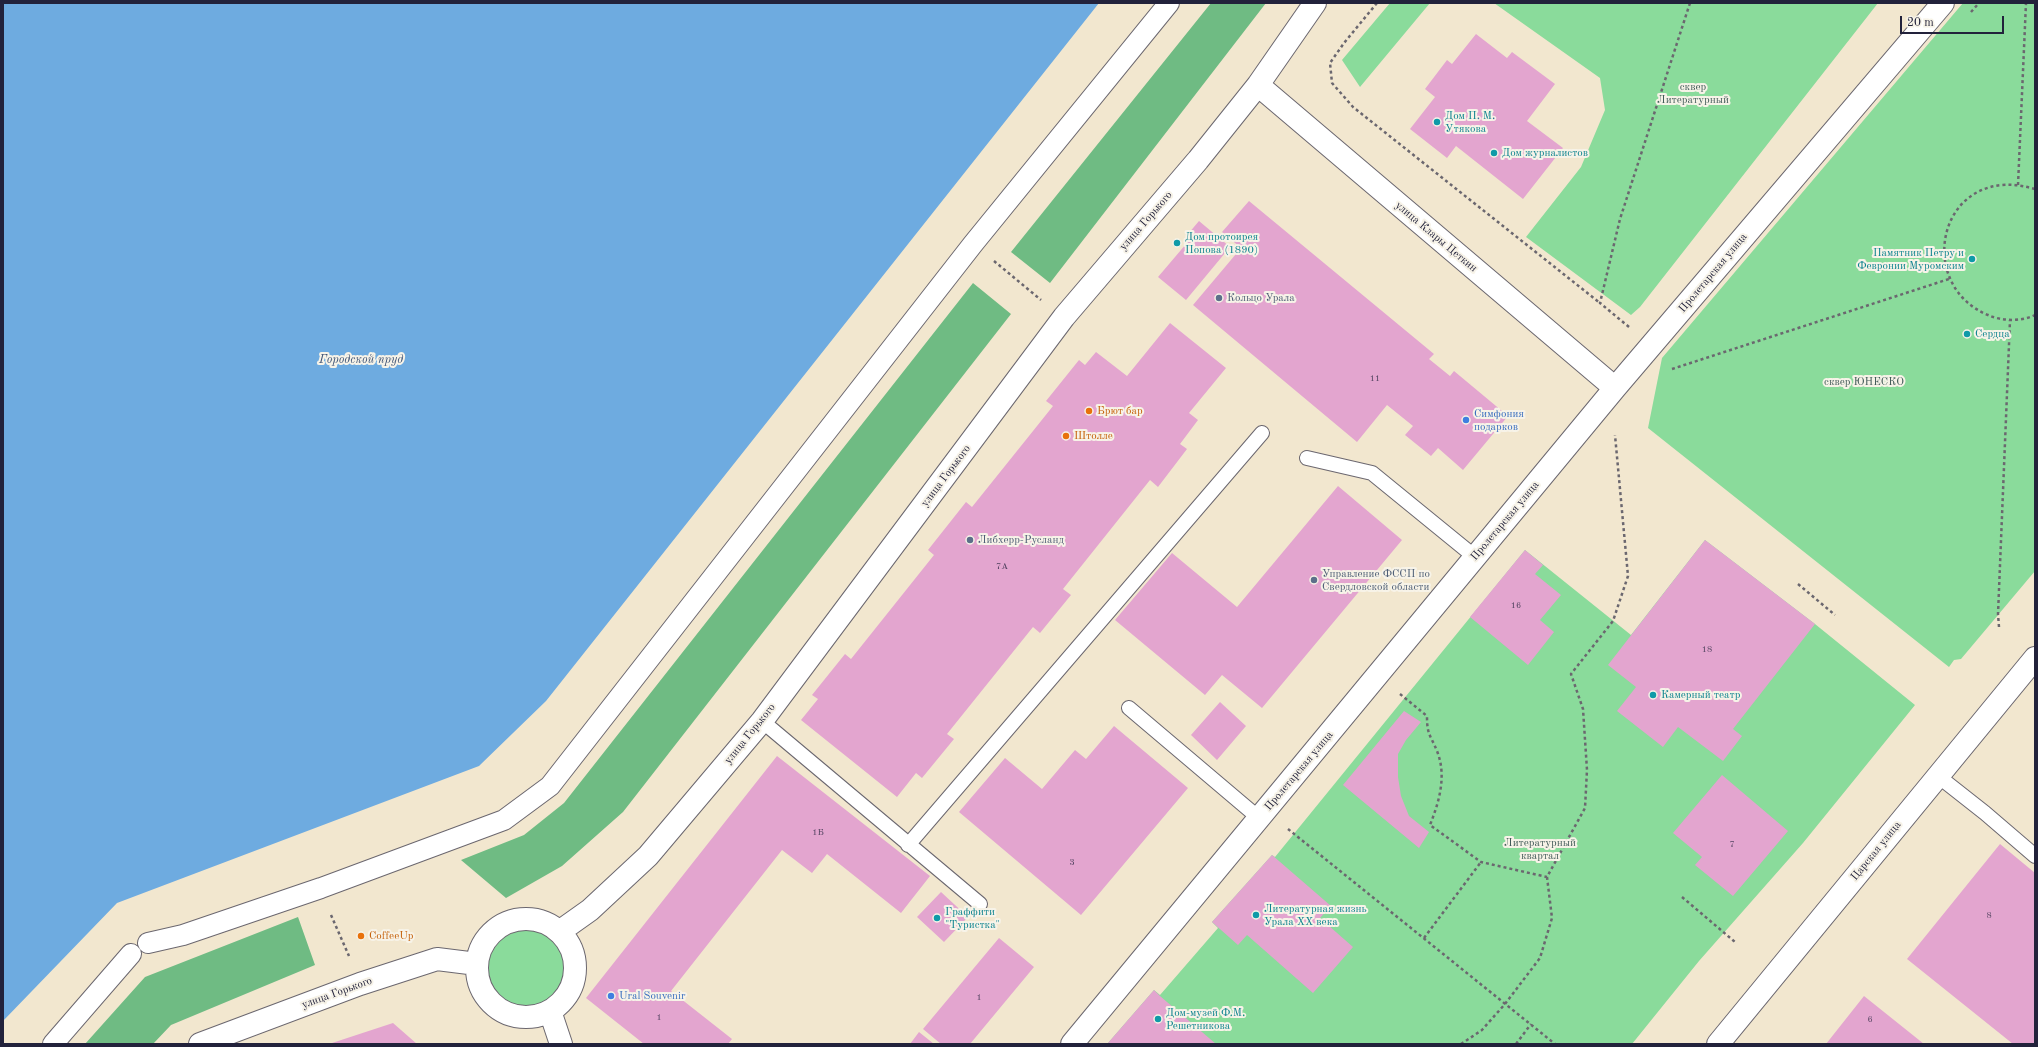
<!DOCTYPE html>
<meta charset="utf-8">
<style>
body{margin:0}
#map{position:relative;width:2038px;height:1047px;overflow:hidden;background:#f2e7cf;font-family:"Old Standard TT",serif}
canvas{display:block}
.frame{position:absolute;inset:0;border:4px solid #22223b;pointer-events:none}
.scale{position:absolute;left:1900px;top:16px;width:104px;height:18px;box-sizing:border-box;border:2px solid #22223b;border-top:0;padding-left:5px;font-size:12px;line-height:14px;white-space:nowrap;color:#22223b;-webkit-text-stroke:3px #f7f3e8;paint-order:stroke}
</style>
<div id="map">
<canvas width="2038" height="1047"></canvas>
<div class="frame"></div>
<div class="scale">20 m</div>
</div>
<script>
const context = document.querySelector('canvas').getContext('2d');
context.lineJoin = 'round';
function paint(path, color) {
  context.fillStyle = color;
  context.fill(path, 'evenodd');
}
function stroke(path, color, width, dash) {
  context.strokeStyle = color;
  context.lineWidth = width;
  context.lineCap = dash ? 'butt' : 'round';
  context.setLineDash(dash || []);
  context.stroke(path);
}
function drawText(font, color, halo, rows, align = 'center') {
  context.font = font + ' "Old Standard TT",serif';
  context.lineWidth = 4;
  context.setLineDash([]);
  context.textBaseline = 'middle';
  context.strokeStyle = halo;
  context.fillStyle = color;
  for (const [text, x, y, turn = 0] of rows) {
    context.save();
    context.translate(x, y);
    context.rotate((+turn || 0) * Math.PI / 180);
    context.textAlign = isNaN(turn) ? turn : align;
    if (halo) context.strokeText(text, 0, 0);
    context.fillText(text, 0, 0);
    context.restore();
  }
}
const green = new Path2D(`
 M 1390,3 L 1430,3 L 1360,87 L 1342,60 Z
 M 1494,3 L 1878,3 L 1640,307 L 1631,315 L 1526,237 L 1581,167 L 1605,110 L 1600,78 Z
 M 1963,3 L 2035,3 L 2035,571 L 1961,659 L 1954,660 L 1949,667 L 1648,428 L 1662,358 Z
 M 1705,540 L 1815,624 L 1915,705 L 1803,843 L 1699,961 L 1632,1044 L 1108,1043 L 1154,990 L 1160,995 L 1218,928 L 1212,922 L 1272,855 L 1275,857 L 1525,550 L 1631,635 Z
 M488 969a39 39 0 1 1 78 0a39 39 0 1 1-78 0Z`);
const forest = new Path2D(`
 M 1211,3 L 1266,3 L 1050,283 L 1011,252 Z
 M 973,283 L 1011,314 L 623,812 L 562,866 L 506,898 L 461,860 L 524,835 L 564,803 Z
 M 298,917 L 315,965 L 171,1025 L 153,1044 L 85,1044 L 145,977 Z`);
const water = new Path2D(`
 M 3,3 L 1099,3 L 546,701 L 479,766 L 117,903 L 3,1021 Z`);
const building = new Path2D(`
 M 1476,34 L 1507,58 L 1512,52 L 1555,84 L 1527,121 L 1563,148 L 1523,199 L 1456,146 L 1447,158 L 1410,129 L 1435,97 L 1425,89 L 1447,60 L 1452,64 Z
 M 1249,201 L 1434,354 L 1429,359 L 1450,376 L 1454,371 L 1508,416 L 1463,470 L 1438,448 L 1431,456 L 1405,435 L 1413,426 L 1387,405 L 1357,442 L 1193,305 L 1241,248 L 1222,232 Z
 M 1199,221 L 1230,247 L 1186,300 L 1158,277 L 1192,237 L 1188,234 Z
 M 1170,323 L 1226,368 L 1189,413 L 1198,420 L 1180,444 L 1187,449 L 1158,487 L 1150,480 L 1063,589 L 1071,595 L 1040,633 L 1033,627 L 947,734 L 954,739 L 922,778 L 916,773 L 897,797 L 801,720 L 818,699 L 812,695 L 845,654 L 851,659 L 934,555 L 928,550 L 966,502 L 972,507 L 1025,441 L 1053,406 L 1046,401 L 1079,360 L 1085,365 L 1096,352 L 1127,376 Z
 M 1338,486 L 1402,540 L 1262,708 L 1222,675 L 1205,695 L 1115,620 L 1172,553 L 1237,607 Z
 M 1705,540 L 1815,624 L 1733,729 L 1742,736 L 1723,761 L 1678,727 L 1663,747 L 1617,711 L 1636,687 L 1608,665 Z
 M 1525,550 L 1543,565 L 1535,574 L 1561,595 L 1540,620 L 1554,632 L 1528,665 L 1470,617 Z
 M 1220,702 L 1246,726 L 1217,760 L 1191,735 Z
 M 1404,711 L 1421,722 L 1406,740 L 1398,754 L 1398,777 L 1401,796 L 1409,816 L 1429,832 L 1419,848 L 1343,785 Z
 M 1114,726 L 1188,788 L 1081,915 L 959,812 L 1005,758 L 1042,789 L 1075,750 L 1086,759 Z
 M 777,756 L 930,876 L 901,913 L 827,854 L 812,873 L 782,850 L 671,991 L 732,1039 L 728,1044 L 644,1044 L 586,998 Z
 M 1722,775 L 1788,831 L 1733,896 L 1695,865 L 1702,857 L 1673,833 Z
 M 2000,844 L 2035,873 L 2035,1044 L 2013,1044 L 1907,959 Z
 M 1272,855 L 1331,906 L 1320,918 L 1353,947 L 1313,993 L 1247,935 L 1238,945 L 1212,922 Z
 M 941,892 L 968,917 L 944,942 L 917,917 Z
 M 999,938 L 1034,967 L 970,1044 L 941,1044 L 923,1029 Z
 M 1154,990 L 1160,996 L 1216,1044 L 1108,1043 Z
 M 1864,996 L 1924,1044 L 1826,1044 Z
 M 393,1023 L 417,1044 L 329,1044 Z
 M 919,1032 L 934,1044 L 910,1044 Z`);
const path = new Path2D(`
 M 1377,3 L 1344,43 L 1330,63 L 1332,83 L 1353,107 L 1600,303
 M 1971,12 L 1979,3
 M 2018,185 L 2026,3
 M 2035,189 C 2024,186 2014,184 2002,185 C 1934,191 1922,288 1988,315 C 2001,321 2021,322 2035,315
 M 994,261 L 1041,300
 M 1629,327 L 1600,303 L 1620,219 L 1690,3
 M 1672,369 L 1949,279
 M 1798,584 L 1835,615
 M 1999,627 L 1998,614 L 2010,320
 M 1400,694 L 1427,716 C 1427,735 1430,734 1437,751 C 1447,776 1439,802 1430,825 L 1481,862 L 1547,877
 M 1288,829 L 1555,1044
 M 1682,897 L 1735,942
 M 331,915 L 349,956
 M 1424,938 L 1481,862
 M 1461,1044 L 1482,1030 L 1505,1004 L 1540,958 L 1552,918 L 1547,877 L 1585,808 L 1587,770 L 1583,709 L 1571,674 L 1613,621 L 1628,576 L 1615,435
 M 1516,1044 L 1531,1024`);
const service = new Path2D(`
 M 1307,458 L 1372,473 L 1475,557
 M 1129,708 L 1260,819
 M 762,721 L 980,904
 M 1938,776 L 1985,813 L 2035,856
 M 908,845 L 1262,433`);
const pedestrian = new Path2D(`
 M 148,943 L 183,935 L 321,888 L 504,820 L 550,786 L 973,244 L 1169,3
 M 53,1044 L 131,954`);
const minor = new Path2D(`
 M 1258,85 L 1615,388
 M477 968a49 49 0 1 1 98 0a49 49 0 1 1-98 0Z
 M 559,932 L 590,910 L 648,856 L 762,721 L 1064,317 L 1198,160 L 1258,85 L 1315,3
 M 550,1011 L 561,1044
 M 200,1044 L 360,984 L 437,959 L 477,964
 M 1072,1044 L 1615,388 L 1943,3`);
const tertiary = new Path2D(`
 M 1718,1044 L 2035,658`);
const markers = [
 [1437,122,4,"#0f9aa8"],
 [1494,153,4,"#0f9aa8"],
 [1177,243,4,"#0f9aa8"],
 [1972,259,4,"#0f9aa8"],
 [1219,298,4,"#5c6f8a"],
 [1967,334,4,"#0f9aa8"],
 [1089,411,4,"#e8710a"],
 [1466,420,4,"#3f7fe0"],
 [1066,436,4,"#e8710a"],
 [970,540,4,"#5c6f8a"],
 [1314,580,4,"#5c6f8a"],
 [1653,695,4,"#0f9aa8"],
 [1256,915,4,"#0f9aa8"],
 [937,918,4,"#0f9aa8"],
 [361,936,4,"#e8710a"],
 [611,996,4,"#3f7fe0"],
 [1158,1019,4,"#0f9aa8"]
];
const numberNames = [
 ["11",1375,379],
 ["7А",1002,567],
 ["16",1516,606],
 ["18",1707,650],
 ["1Б",818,833],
 ["7",1732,845],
 ["3",1072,863],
 ["8",1989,916],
 ["1",979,998],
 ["1",659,1018],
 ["6",1870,1020]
];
const parkNames = [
 ["сквер",1693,87],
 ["Литературный",1693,100],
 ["сквер ЮНЕСКО",1864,382],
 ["Литературный",1540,843],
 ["квартал",1540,856]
];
const cultureNames = [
 ["Дом П. М.",1445,116],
 ["Утякова",1445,129],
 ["Дом журналистов",1502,153],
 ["Дом протоирея",1185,237],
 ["Попова (1890)",1185,250],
 ["Памятник Петру и",1964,253,"right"],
 ["Февронии Муромским",1964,266,"right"],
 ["Сердца",1975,334],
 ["Камерный театр",1661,695],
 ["Литературная жизнь",1264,909],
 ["Урала XX века",1264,922],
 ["Граффити",945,912],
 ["\"Туристка\"",945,925],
 ["Дом-музей Ф.М.",1166,1013],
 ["Решетникова",1166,1026]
];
const streetNames = [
 ["улица Горького",1146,221,-49],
 ["улица Клары Цеткин",1436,237,40],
 ["Пролетарская улица",1713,273,-50],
 ["улица Горького",946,476,-53],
 ["Пролетарская улица",1505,521,-50],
 ["улица Горького",750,734,-51],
 ["Пролетарская улица",1299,771,-50],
 ["Царская улица",1876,851,-51],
 ["улица Горького",337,993,-20]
];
const serviceNames = [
 ["Кольцо Урала",1227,298],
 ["Либхерр-Русланд",978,540],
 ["Управление ФССП по",1322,574],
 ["Свердловской области",1322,587]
];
const foodNames = [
 ["Брют бар",1097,411],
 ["Штолле",1074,436],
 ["CoffeeUp",369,936]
];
const shopNames = [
 ["Симфония",1474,414],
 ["подарков",1474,427],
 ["Ural Souvenir",619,996]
];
const waterNames = [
 ["Городской пруд",361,360]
];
paint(green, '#8adb9b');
paint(forest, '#6fbb83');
paint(water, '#6eabe0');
paint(building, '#e3a5cf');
stroke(service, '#6b676f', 16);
stroke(pedestrian, '#6b676f', 22);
stroke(minor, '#6b676f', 24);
stroke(tertiary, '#6b676f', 24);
stroke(path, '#6b676f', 2.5, [3, 3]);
stroke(service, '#fff', 14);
stroke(pedestrian, '#fff', 20);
stroke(minor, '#fff', 22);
stroke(tertiary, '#fff', 22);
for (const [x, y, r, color] of markers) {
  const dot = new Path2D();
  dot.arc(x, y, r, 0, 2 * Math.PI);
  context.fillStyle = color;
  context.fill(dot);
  stroke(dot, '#f7f3e8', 1.5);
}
drawText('9px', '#524360', null, numberNames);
drawText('11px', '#415a58', '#f7f3e8', parkNames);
drawText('11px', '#0d838f', '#f7f3e8', cultureNames, 'left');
drawText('11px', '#22223b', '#f7f3e8', streetNames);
drawText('11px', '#4e5e75', '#f7f3e8', serviceNames, 'left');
drawText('11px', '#c56008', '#f7f3e8', foodNames, 'left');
drawText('11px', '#366cbe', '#f7f3e8', shopNames, 'left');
drawText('italic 12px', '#3d5275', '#f7f3e8', waterNames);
</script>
